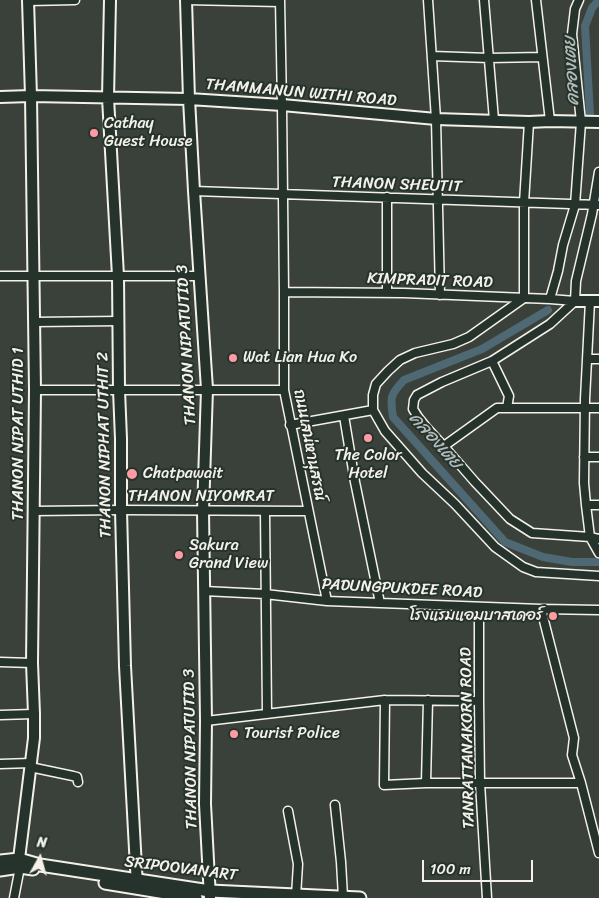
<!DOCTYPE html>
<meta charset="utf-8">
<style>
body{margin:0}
#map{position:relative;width:599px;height:898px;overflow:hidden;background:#3a403a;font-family:Sriracha,sans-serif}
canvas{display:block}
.north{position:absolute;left:15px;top:833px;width:50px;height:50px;-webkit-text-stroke:4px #26332d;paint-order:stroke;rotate:7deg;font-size:14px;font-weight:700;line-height:20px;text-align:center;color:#f4f1e8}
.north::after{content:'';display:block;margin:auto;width:18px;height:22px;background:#f4f1e8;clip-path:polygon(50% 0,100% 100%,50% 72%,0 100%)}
.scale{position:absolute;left:422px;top:860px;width:111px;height:22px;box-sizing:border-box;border:2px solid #f4f1e8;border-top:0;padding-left:6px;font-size:15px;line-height:18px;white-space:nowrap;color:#f4f1e8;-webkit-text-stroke:4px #26332d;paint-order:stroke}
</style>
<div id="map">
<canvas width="599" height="898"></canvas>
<div class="north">N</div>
<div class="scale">100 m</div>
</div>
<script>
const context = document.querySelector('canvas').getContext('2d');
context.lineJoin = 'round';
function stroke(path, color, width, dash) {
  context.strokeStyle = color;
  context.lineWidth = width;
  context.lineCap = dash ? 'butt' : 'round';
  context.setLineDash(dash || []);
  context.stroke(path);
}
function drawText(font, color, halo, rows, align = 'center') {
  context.font = font + ' Sriracha,"Playpen Sans Thai",sans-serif';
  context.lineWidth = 4;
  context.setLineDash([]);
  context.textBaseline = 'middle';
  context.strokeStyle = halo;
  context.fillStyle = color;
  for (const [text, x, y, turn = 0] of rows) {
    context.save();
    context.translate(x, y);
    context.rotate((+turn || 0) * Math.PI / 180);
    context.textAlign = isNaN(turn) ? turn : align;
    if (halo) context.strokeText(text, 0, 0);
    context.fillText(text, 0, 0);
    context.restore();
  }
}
const canal = new Path2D(`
 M 590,114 L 585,26 L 592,8 L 599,0
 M 548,310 L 482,349 L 404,380 C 390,395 390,397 393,417 L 505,542 L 543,557 L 572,562 L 599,562`);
const minor = new Path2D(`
 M 186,0 L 280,2
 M 280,0 L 282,105 L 284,292 L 284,390 L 327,601
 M 428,0 L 436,119 L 440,295
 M 484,0 L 494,120
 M 536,0 L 550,121
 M 28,1 L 75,0
 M 432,56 L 489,58 L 542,57
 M 529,122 L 524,203 L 524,298 L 469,337 L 453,344 L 415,353 L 400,360 L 388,371 L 376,384 L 373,395 L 373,410 L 385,431 L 422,473 L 455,504 L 495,547 L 523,567 L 536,572 L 599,576
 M 194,191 L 599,205
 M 0,276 L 199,276
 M 284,292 L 404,293 L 550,299 L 575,301
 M 387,293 L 387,197
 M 550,299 L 558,271 L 563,245 L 575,205 L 581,122 L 572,34 L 575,9 L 579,0
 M 575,301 L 550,324 L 492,361 L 442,382 L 417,395 L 414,400 L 413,409 L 418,417 L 426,427 L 448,451 L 475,482 L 510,519 L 532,533 L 590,537 L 599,539
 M 575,301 L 576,281 L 592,214 L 599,172
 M 590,301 L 585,399 L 584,483 L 586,505 L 590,537 L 599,553
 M 34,322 L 119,321
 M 587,359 L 599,359
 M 492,361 L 509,396 L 507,408
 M 35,390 L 284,390
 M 344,416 L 355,482 L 380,603
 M 290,425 L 373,410
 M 444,446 L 497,408 L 599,408
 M 584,457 L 599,457
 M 586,505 L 599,505
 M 33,511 L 121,510 L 308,511
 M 265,511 L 267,714
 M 204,591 L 265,594 L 327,601 L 541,609 L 599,610
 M 479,607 L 479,701 L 480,783 L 487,898
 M 541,609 L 574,738 L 572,755 L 581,783 L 599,853
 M 0,662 L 32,663
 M 385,700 L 384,785 L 426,783 L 581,783
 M 0,715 L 34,714
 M 206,721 L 385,700 L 479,701
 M 0,764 L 31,763
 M 30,767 L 73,776 L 77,777 L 78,782
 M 426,783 L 428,700
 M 335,805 L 341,862 L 343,897
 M 288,811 L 298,864 L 296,896
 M 14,898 L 20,867`);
const tertiary = new Path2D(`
 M 110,0 L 108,98 L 118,276 L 119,390 L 121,439 L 121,510 L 125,666 L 137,886
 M 186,0 L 189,99 L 194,191 L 207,389 L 203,511 L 206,721 L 205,804 L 210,898
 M 0,97 L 31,96 L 189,99 L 282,105 L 436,119 L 529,122 L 550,121 L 599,122
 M 575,301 L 599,301
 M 20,865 L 19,859 L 34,738 L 34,714 L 32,663 L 35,390 L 31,96 L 28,0`);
const secondary = new Path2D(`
 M 0,861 L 19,859 L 40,865 L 210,891 L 360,898
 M 0,870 L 20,867 L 33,869
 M 105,883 L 196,898`);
const markers = [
 [94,133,5,"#ff9aa2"],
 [233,358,5,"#ff9aa2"],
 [368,438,5,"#ff9aa2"],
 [132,474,6,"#ff9aa2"],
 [179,555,5,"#ff9aa2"],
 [553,616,5,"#ff9aa2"],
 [234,734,5,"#ff9aa2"]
];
const streetNames = [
 ["THAMMANUN WITHI ROAD",301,93,5],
 ["THANON SHEUTIT",397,185,2],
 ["KIMPRADIT ROAD",430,281,2],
 ["THANON NIPATUTID 3",187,345,-93],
 ["THANON NIPAT UTHID 1",19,434,-90],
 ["THANON NIPHAT UTHIT 2",105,445,-91],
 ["ถนนเสน่หานุสรณ์",309,445,79],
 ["THANON NIYOMRAT",201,497],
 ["PADUNGPUKDEE ROAD",402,589,3],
 ["TANRATTANAKORN ROAD",468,738,-91],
 ["THANON NIPATUTID 3",191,749,-91],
 ["SRIPOOVANART",181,869,7]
];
const poiNames = [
 ["Cathay",104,124],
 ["Guest House",104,142],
 ["Wat Lian Hua Ko",243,358],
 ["The Color",368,456,"center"],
 ["Hotel",368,474,"center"],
 ["Chatpawait",143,474],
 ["Sakura",189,546],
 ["Grand View",189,564],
 ["โรงแรมแอมบาสเดอร์",543,616,"right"],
 ["Tourist Police",244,734]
];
const waterNames = [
 ["คลองเตย",572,71,-93],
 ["คลองเตย",435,441,48]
];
stroke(canal, '#4e6973', 8);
stroke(minor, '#f4f1e8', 11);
stroke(tertiary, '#f4f1e8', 14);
stroke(secondary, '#f4f1e8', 15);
stroke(minor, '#26332d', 8);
stroke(tertiary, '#26332d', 10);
stroke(secondary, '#26332d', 11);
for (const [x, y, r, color] of markers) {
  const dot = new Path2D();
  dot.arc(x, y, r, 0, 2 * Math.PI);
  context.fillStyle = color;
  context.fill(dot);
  stroke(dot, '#26332d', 2);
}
drawText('16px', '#f4f1e8', '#26332d', streetNames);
drawText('16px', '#f4f1e8', '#26332d', poiNames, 'left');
drawText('italic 18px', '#b2bbb9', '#26332d', waterNames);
</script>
